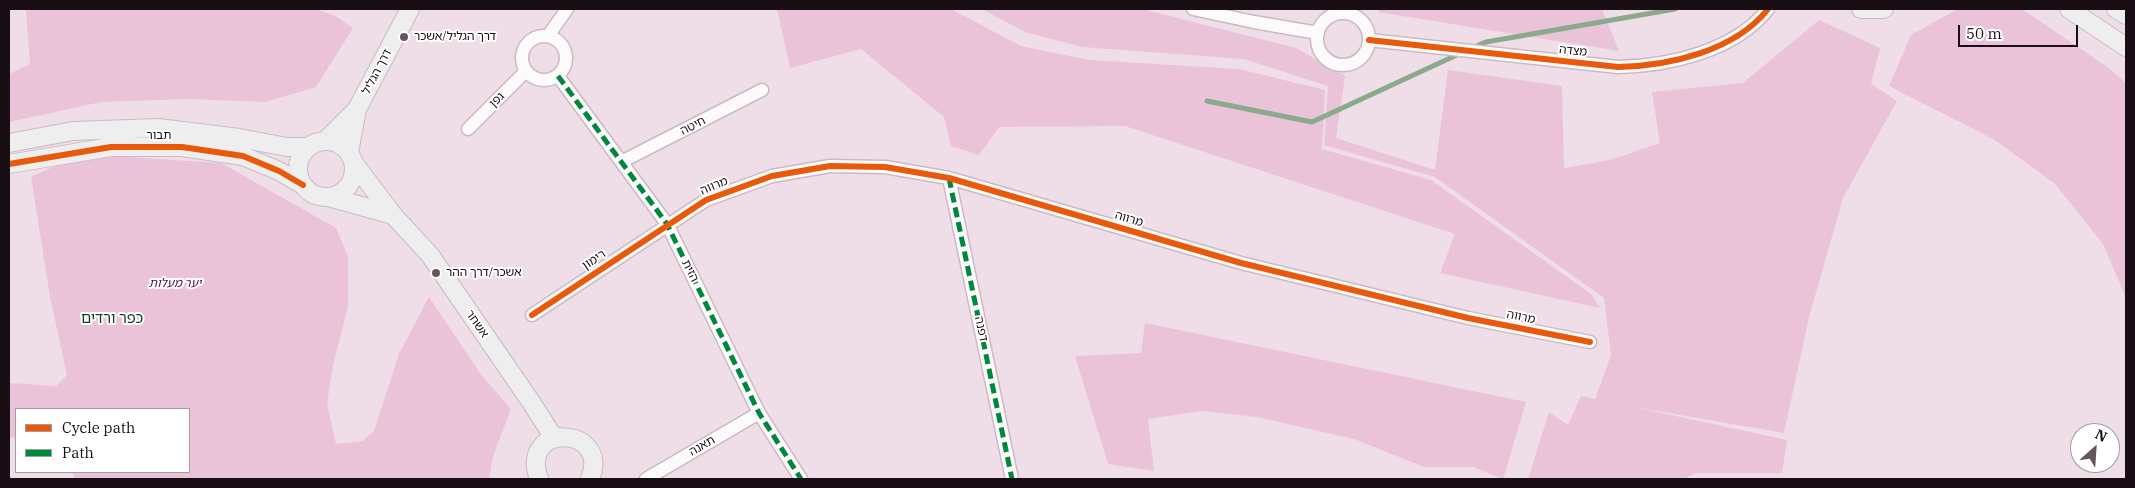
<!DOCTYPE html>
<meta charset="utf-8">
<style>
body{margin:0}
#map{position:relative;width:2135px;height:488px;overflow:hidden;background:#efdde7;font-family:"IBM Plex Serif",serif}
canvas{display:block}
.frame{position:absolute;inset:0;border:10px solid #190e14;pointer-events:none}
.legend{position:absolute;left:15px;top:408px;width:175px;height:65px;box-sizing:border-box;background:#fff;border:1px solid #a39fa1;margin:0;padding:6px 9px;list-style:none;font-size:15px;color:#190e14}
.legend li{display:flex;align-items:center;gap:10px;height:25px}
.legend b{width:25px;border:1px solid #a39fa1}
.north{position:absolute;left:2070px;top:423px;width:50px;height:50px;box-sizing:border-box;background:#fff;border:1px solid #a39fa1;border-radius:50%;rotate:26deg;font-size:14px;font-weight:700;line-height:20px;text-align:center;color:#190e14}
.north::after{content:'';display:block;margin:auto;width:18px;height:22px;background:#64565e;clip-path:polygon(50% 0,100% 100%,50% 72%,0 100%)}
.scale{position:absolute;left:1958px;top:25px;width:120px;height:22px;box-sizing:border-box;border:2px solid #190e14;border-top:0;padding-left:6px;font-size:15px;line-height:18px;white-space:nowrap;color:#190e14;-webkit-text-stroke:4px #fff;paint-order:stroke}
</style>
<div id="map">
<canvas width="2135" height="488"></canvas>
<div class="frame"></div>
<ul class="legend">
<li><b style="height:6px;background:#e8590c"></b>Cycle path</li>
<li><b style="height:6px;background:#00873e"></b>Path</li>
</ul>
<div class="north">N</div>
<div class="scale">50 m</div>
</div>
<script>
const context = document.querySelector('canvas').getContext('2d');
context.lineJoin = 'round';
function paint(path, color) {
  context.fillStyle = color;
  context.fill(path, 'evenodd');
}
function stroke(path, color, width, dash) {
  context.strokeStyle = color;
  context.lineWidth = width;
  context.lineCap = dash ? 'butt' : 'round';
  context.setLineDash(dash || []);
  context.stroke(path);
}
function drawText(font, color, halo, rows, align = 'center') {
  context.font = font + ' "IBM Plex Serif","Noto Sans Hebrew",serif';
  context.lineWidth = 4;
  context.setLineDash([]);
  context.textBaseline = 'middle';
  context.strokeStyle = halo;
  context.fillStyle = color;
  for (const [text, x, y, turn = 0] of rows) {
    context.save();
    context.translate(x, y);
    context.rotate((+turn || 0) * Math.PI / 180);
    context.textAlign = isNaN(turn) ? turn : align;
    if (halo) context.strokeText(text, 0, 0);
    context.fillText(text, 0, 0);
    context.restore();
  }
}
const green = new Path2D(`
 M 26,9 L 316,9 L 335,16 L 353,28 L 316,87 L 266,102 L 187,99 L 101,102 L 9,122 L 9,74 L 30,64 Z
 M 777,9 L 951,9 L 1021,46 L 1089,60 L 1239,69 L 1325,90 L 1322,149 L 1431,180 L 1591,294 L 1600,308 L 1440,273 L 1455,234 L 1125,126 L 999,127 L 979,155 L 951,146 L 944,117 L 861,49 L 790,68 Z
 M 982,9 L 1142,9 L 1296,48 L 1345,76 L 1336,138 L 1435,170 L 1448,70 L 1562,86 L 1564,168 L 1610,160 L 1660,143 L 1652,92 L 1743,83 L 1819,20 L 1880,48 L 1871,84 L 1897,101 L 1843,198 L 1809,317 L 1784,433 L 1634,407 L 1787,440 L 1782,473 L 1696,473 L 1683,479 L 1528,479 L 1549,412 L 1568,425 L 1581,396 L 1595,399 L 1611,355 L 1604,298 L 1435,177 L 1324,145 L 1328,86 L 1244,59 L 1082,47 L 1025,32 Z
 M 1379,9 L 1602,9 L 1619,51 L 1378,12 Z
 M 1958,9 L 2022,9 L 2109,68 L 2126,83 L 2126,298 L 2103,244 L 2055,184 L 1995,140 L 1889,86 L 1911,35 Z
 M 110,156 L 221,163 L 336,228 L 348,257 L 348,306 L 333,365 L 327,403 L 336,444 L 363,441 L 374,431 L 399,354 L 429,297 L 482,376 L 511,409 L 493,456 L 489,479 L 75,479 L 72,472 L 189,472 L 189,409 L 16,409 L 16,438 L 9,437 L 9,383 L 56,386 L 67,375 L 50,297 L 31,177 L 64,162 Z
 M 1145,323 L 1526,402 L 1503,479 L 1473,467 L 1424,467 L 1354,439 L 1257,417 L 1201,411 L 1148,419 L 1154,471 L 1108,464 L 1075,356 L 1141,353 Z`);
const stream = new Path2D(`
 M 1474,47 L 1486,42 L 1675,9
 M 1207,101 L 1312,122 L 1461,53`);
const street = new Path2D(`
 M 1193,9 L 1254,22 L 1318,33
 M1317 39a26 26 0 1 1 52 0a26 26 0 1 1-52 0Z
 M522 58a22 22 0 1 1 44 0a22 22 0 1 1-44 0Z
 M 548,36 L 567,9
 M 1369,40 L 1618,67 C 1669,66 1735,51 1768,9
 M 558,76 L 667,224 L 759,413 L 801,479
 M 468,129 L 526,71
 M 623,161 L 762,90
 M 949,178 L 1012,479
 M 532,315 L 706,200 L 772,176 L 830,166 L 885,167 L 949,178 L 1241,263 L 1468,318 L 1590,342
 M 646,479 L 759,413`);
const secondary = new Path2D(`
 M 1861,9 L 1884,9
 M 2069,9 L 2126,47
 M 2116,9 L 2126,15
 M298 169a28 28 0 1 1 56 0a28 28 0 1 1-56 0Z
 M 325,141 L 357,109 L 410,9
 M 9,143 L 73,131 L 158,128 L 239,138 L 287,147 L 308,147
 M 349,153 L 357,109
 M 353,162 L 393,215 L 430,255 L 531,402 L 554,438
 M 9,164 L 111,147 L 182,147 L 243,156 L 279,171 L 303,185
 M 329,197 L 393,215
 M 539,479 C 518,421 612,426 590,479`);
const quiet = new Path2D(`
 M 558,76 L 667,224 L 759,413 L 801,479
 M 949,178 L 1012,479`);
const cycleway = new Path2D(`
 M 1369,40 L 1618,67 C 1669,66 1735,51 1768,9
 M 9,164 L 111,147 L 182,147 L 243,156 L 279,171 L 303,185
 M 532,315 L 706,200 L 772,176 L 830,166 L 885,167 L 949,178 L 1241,263 L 1468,318 L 1590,342`);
const markers = [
 [404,37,5,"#64565e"],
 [436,273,5,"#64565e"]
];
const poiNames = [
 ["דרך הגליל/אשכר",414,37],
 ["אשכר/דרך ההר",446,273]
];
const streetNames = [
 ["מצדה",1573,51,6],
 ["דרך הגליל",377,72,-62],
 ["גפן",497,100,-45],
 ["חיטה",693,126,-27],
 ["תבור",159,136],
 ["מרווה",714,186,-22],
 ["מרווה",1129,219,16],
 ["רימון",594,260,-34],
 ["הזית",690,271,64],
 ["מרווה",1521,317,12],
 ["אשחר",477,324,55],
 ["דפנה",981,329,78],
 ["תאנה",702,446,-30]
];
const parkNames = [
 ["יער מעלות",175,284]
];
const quarterNames = [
 ["כפר ורדים",112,319]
];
paint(green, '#eac3d9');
stroke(stream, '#8aa98d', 5);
stroke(street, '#cabbc3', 15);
stroke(secondary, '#cabbc3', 20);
stroke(street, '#fdfafb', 12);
stroke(secondary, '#eee', 18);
stroke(quiet, '#00873e', 5, [10, 5]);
stroke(cycleway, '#e8590c', 6);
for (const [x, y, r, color] of markers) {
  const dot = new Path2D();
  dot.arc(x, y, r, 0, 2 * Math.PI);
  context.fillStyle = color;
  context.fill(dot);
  stroke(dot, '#fff', 2);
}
drawText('12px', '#190e14', '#fff', poiNames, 'left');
drawText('12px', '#190e14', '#fff', streetNames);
drawText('italic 12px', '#550d3f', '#fff', parkNames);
drawText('15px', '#13421e', '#fff', quarterNames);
</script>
